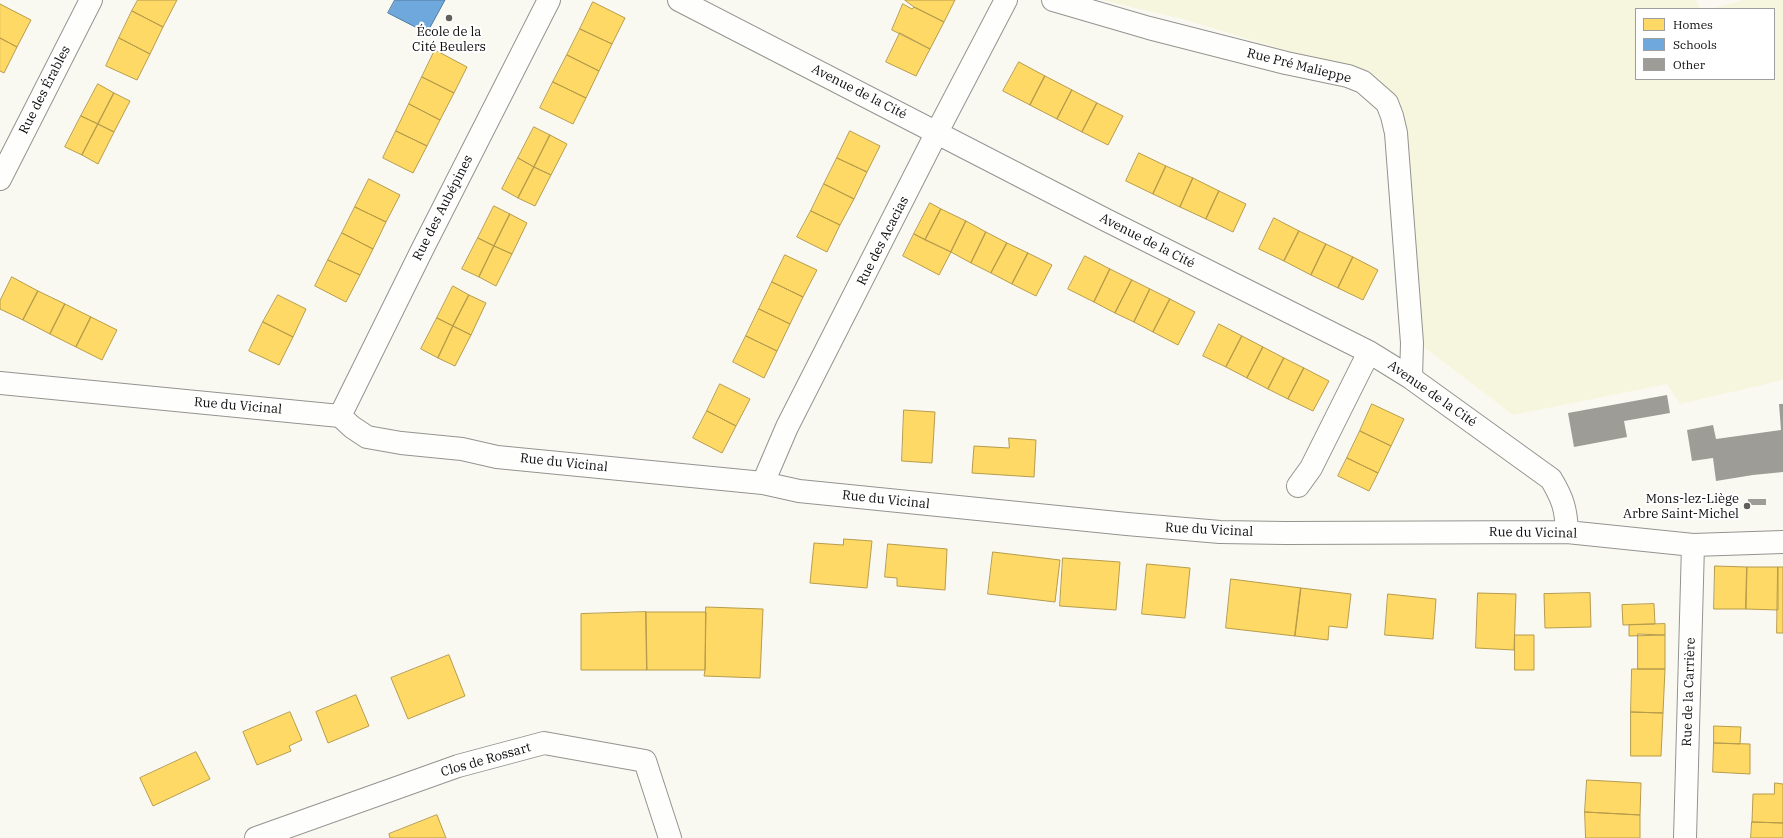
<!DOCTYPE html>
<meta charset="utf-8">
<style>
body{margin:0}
#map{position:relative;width:1783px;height:838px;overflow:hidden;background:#faf9f1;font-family:"IBM Plex Serif",serif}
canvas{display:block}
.legend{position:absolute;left:1635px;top:8px;width:140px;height:72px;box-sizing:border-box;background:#fff;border:1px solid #9e9e9e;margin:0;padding:5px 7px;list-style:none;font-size:12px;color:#0d0d0d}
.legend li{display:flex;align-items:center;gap:8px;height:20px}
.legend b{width:20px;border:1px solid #9e9e9e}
</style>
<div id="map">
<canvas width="1783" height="838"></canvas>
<ul class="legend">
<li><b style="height:11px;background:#ffd966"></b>Homes</li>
<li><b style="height:11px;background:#6fa8dc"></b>Schools</li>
<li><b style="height:11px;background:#9d9c97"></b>Other</li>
</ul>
</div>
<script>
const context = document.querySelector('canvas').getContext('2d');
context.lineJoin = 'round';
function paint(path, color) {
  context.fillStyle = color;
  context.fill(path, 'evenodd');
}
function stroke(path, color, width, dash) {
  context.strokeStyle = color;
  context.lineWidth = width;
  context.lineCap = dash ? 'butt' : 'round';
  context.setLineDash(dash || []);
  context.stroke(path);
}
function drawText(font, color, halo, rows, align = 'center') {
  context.font = font + ' "IBM Plex Serif",serif';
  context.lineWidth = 4;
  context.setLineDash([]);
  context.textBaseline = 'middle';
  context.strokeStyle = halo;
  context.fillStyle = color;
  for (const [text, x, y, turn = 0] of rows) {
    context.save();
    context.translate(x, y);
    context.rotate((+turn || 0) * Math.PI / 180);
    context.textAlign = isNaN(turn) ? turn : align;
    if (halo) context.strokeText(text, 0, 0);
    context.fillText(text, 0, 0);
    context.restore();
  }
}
const farmland = new Path2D(`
 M 1101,0 L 1696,0 L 1700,9 L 1636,9 L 1636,79 L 1774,79 L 1774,9 L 1710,9 L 1744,0 L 1783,0 L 1783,380 L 1680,404 L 1667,384 L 1513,415 L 1417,342 L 1420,298 L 1403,136 L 1379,79 L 1183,19 Z`);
const homes = new Path2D(`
 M 138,0 L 177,0 L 163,27 L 132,11 Z
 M 905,0 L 955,0 L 944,22 L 914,7 Z
 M 593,2 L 625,18 L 612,44 L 580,29 Z
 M 0,4 L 31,20 L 17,47 L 0,38 Z
 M 903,4 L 912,9 L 914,7 L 944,22 L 930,49 L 892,30 Z
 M 132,11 L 163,27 L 150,54 L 119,38 Z
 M 580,29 L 612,44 L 599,71 L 567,55 Z
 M 900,33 L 930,49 L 916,76 L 886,62 Z
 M 0,38 L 17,47 L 4,73 L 0,71 Z
 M 119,38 L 150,54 L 137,80 L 106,66 Z
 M 435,50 L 467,67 L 454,93 L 422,77 Z
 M 567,55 L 599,71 L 586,98 L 553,82 Z
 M 1019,62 L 1045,76 L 1030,105 L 1003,91 Z
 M 1045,76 L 1072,90 L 1057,119 L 1030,105 Z
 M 422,77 L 454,93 L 440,120 L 409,104 Z
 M 553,82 L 586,98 L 573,124 L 540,108 Z
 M 98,84 L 114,93 L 98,124 L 81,116 Z
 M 1072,90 L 1097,103 L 1082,132 L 1057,119 Z
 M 114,93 L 130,101 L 114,132 L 98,124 Z
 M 1097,103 L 1123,116 L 1108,145 L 1082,132 Z
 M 409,104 L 440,120 L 427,146 L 396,131 Z
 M 81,116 L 98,124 L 82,155 L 65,147 Z
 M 98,124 L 114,132 L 98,164 L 82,155 Z
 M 534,127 L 550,135 L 534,167 L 518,158 Z
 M 396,131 L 427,146 L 413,173 L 383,158 Z
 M 850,131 L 880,146 L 867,172 L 837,158 Z
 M 550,135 L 567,144 L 551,175 L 534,167 Z
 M 1139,153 L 1166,166 L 1153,194 L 1126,181 Z
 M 518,158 L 534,167 L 518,198 L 502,189 Z
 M 837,158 L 867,172 L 854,199 L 824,184 Z
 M 1166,166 L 1193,178 L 1180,207 L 1153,194 Z
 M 534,167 L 551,175 L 535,206 L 518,198 Z
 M 1193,178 L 1219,191 L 1206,219 L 1180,207 Z
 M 369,179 L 400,195 L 386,222 L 355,207 Z
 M 824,184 L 854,199 L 840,225 L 811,211 Z
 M 1219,191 L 1246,204 L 1233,232 L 1206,219 Z
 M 930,203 L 941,209 L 925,240 L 914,234 Z
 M 494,206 L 510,214 L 494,246 L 478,238 Z
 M 355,207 L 386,222 L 373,249 L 342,233 Z
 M 941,209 L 966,221 L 951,252 L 925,240 Z
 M 811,211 L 840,225 L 827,252 L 797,237 Z
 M 510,214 L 527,223 L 512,254 L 494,246 Z
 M 1274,218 L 1299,231 L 1284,261 L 1259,249 Z
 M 966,221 L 986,232 L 971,263 L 951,252 Z
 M 1299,231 L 1326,244 L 1311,275 L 1284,261 Z
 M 986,232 L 1007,243 L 991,273 L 971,263 Z
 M 342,233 L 373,249 L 360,275 L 328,260 Z
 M 914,234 L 951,252 L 939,275 L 903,256 Z
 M 478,238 L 494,246 L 479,277 L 462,269 Z
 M 1007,243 L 1028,253 L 1012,284 L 991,273 Z
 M 1326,244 L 1353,257 L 1338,288 L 1311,275 Z
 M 494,246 L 512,254 L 496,286 L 479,277 Z
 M 1028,253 L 1052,265 L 1036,296 L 1012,284 Z
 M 785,255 L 817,270 L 803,297 L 772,282 Z
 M 1085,256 L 1110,269 L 1094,302 L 1068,289 Z
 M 1353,257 L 1378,270 L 1363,300 L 1338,288 Z
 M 328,260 L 360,275 L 346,302 L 315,286 Z
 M 1110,269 L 1132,280 L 1115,313 L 1094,302 Z
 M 12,277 L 38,291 L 23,320 L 0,309 L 0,301 Z
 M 1132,280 L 1150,289 L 1134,322 L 1115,313 Z
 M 772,282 L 803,297 L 790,324 L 759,309 Z
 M 453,286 L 469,295 L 453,326 L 437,318 Z
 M 1150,289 L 1170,299 L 1153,332 L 1134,322 Z
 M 38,291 L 65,304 L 50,334 L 23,320 Z
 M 278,295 L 306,309 L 293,337 L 263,322 Z
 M 469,295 L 486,303 L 471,335 L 453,326 Z
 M 1170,299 L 1195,312 L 1178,345 L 1153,332 Z
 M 65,304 L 91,317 L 76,347 L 50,334 Z
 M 759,309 L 790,324 L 777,351 L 746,336 Z
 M 91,317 L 117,330 L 102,360 L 76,347 Z
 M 437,318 L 453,326 L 438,358 L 421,349 Z
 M 263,322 L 293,337 L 279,365 L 249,351 Z
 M 1219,324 L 1242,336 L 1226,367 L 1203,356 Z
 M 453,326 L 471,335 L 455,366 L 438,358 Z
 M 746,336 L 777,351 L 764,378 L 733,362 Z
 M 1242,336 L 1263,347 L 1247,378 L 1226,367 Z
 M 1263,347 L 1284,358 L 1268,389 L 1247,378 Z
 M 1284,358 L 1304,368 L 1288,399 L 1268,389 Z
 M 1304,368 L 1329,381 L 1313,411 L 1288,399 Z
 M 720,384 L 750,399 L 736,426 L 707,411 Z
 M 1372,404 L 1404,419 L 1391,446 L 1360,431 Z
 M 904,410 L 935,412 L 932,463 L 902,461 Z
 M 707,411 L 736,426 L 722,453 L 693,438 Z
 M 1360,431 L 1391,446 L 1378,473 L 1347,458 Z
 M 1009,438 L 1036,440 L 1034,477 L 972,473 L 974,446 L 1009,448 Z
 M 1347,458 L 1378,473 L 1369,491 L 1338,476 Z
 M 844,539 L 872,541 L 867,588 L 810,583 L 814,543 L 843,545 Z
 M 888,544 L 947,549 L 945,590 L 897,586 L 897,578 L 885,577 Z
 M 993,552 L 1060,560 L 1055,602 L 988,594 Z
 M 1063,558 L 1120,562 L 1116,610 L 1060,606 Z
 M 1147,564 L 1190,568 L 1185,618 L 1142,614 Z
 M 1715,566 L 1747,567 L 1746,609 L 1714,609 Z
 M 1747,567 L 1778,567 L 1778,610 L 1746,609 Z
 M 1778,567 L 1783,567 L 1783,633 L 1777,633 Z
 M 1231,579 L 1301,588 L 1295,636 L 1226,628 Z
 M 1301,588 L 1351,594 L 1347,628 L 1329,626 L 1328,640 L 1295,636 Z
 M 1478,593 L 1516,594 L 1514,650 L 1476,648 Z
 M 1590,593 L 1591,627 L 1545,628 L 1544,594 Z
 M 1388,594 L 1436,599 L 1433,639 L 1385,635 Z
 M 1654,604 L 1655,624 L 1623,625 L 1622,605 Z
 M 706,607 L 763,609 L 760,678 L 704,676 L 705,670 Z
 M 646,612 L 647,670 L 581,670 L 581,614 Z
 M 646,612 L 706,612 L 705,670 L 647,670 Z
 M 1665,624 L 1665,635 L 1629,636 L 1629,625 Z
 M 1638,634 L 1665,635 L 1665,669 L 1638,669 Z
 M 1515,635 L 1534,635 L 1534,670 L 1515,670 Z
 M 449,655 L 465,696 L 408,719 L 391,678 Z
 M 1632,669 L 1665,669 L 1663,713 L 1631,712 Z
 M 356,695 L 369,726 L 328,743 L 316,712 Z
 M 290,712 L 302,740 L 289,746 L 291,751 L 257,765 L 243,732 Z
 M 1631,712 L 1663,713 L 1661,756 L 1631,756 Z
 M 1714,726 L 1741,727 L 1740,744 L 1714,743 Z
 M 1714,743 L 1750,744 L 1750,774 L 1713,772 Z
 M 196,752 L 210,779 L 153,806 L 140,778 Z
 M 1587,780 L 1641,783 L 1640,815 L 1585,812 Z
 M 1775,783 L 1783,784 L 1783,823 L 1752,822 L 1753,794 L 1774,794 Z
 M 1585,812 L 1640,815 L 1640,838 L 1586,838 Z
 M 437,815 L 446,838 L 390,838 L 389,834 Z
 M 1752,822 L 1783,823 L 1783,838 L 1751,838 Z`);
const schools = new Path2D(`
 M 395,0 L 445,0 L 427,33 L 388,13 Z`);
const building = new Path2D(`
 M 1667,395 L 1670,413 L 1624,421 L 1627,437 L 1574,447 L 1568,413 Z
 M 1779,404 L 1783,404 L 1783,472 L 1753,475 L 1716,481 L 1713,458 L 1692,461 L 1687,430 L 1713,425 L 1716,439 L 1781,430 Z
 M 1748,499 L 1766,499 L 1766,505 L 1748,505 Z`);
const minor = new Path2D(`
 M 679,0 L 1106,220 L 1369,352 L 1411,378 L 1551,479 C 1563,499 1566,509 1567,532
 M 1053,0 L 1149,28 L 1286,63 L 1348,76 L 1363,82 L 1387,103 L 1392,116 L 1396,133 L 1412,343 L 1411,378
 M 0,179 L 91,0
 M 0,383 L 340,416 L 352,427 L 367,437 L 401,443 L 462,449 L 497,457 L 763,483 L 799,491 L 1127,524 L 1220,532 L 1285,533 L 1567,532 L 1693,545 L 1783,542
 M 340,416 L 423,248 L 549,0
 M 763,483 L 787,427 L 937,132 L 1006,0
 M 1298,486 L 1311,468 L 1369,352
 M 256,838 L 458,766 L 544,743 L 645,761 L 670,838
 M 1685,838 L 1693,545`);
const markers = [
 [449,18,4,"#60605d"],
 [1747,506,4,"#60605d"]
];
const poiNames = [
 ["École de la",449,32],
 ["Cité Beulers",449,47],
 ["Mons-lez-Liège",1739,499,"right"],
 ["Arbre Saint-Michel",1739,514,"right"]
];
const streetNames = [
 ["Rue Pré Malieppe",1299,66,14],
 ["Rue des Érables",45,90,-63],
 ["Avenue de la Cité",859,92,27],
 ["Rue des Aubépines",443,208,-63],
 ["Rue des Acacias",883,241,-63],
 ["Avenue de la Cité",1147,241,27],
 ["Avenue de la Cité",1432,394,35],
 ["Rue du Vicinal",238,406,5],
 ["Rue du Vicinal",564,463,6],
 ["Rue du Vicinal",886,500,6],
 ["Rue du Vicinal",1209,530,3],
 ["Rue du Vicinal",1533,533,1],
 ["Rue de la Carrière",1689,692,-88],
 ["Clos de Rossart",486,760,-16]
];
paint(farmland, '#f6f6de');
paint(homes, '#ffd966');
stroke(homes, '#b69c4b', 1);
paint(schools, '#6fa8dc');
stroke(schools, '#527a9e', 1);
paint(building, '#9d9c97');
stroke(minor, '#949390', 24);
stroke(minor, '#fefefd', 22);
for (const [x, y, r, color] of markers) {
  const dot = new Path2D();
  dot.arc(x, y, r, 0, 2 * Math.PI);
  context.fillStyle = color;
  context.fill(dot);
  stroke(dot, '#fff', 1.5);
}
drawText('13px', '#0d0d0d', '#fff', poiNames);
drawText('13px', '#0d0d0d', '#fff', streetNames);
</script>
